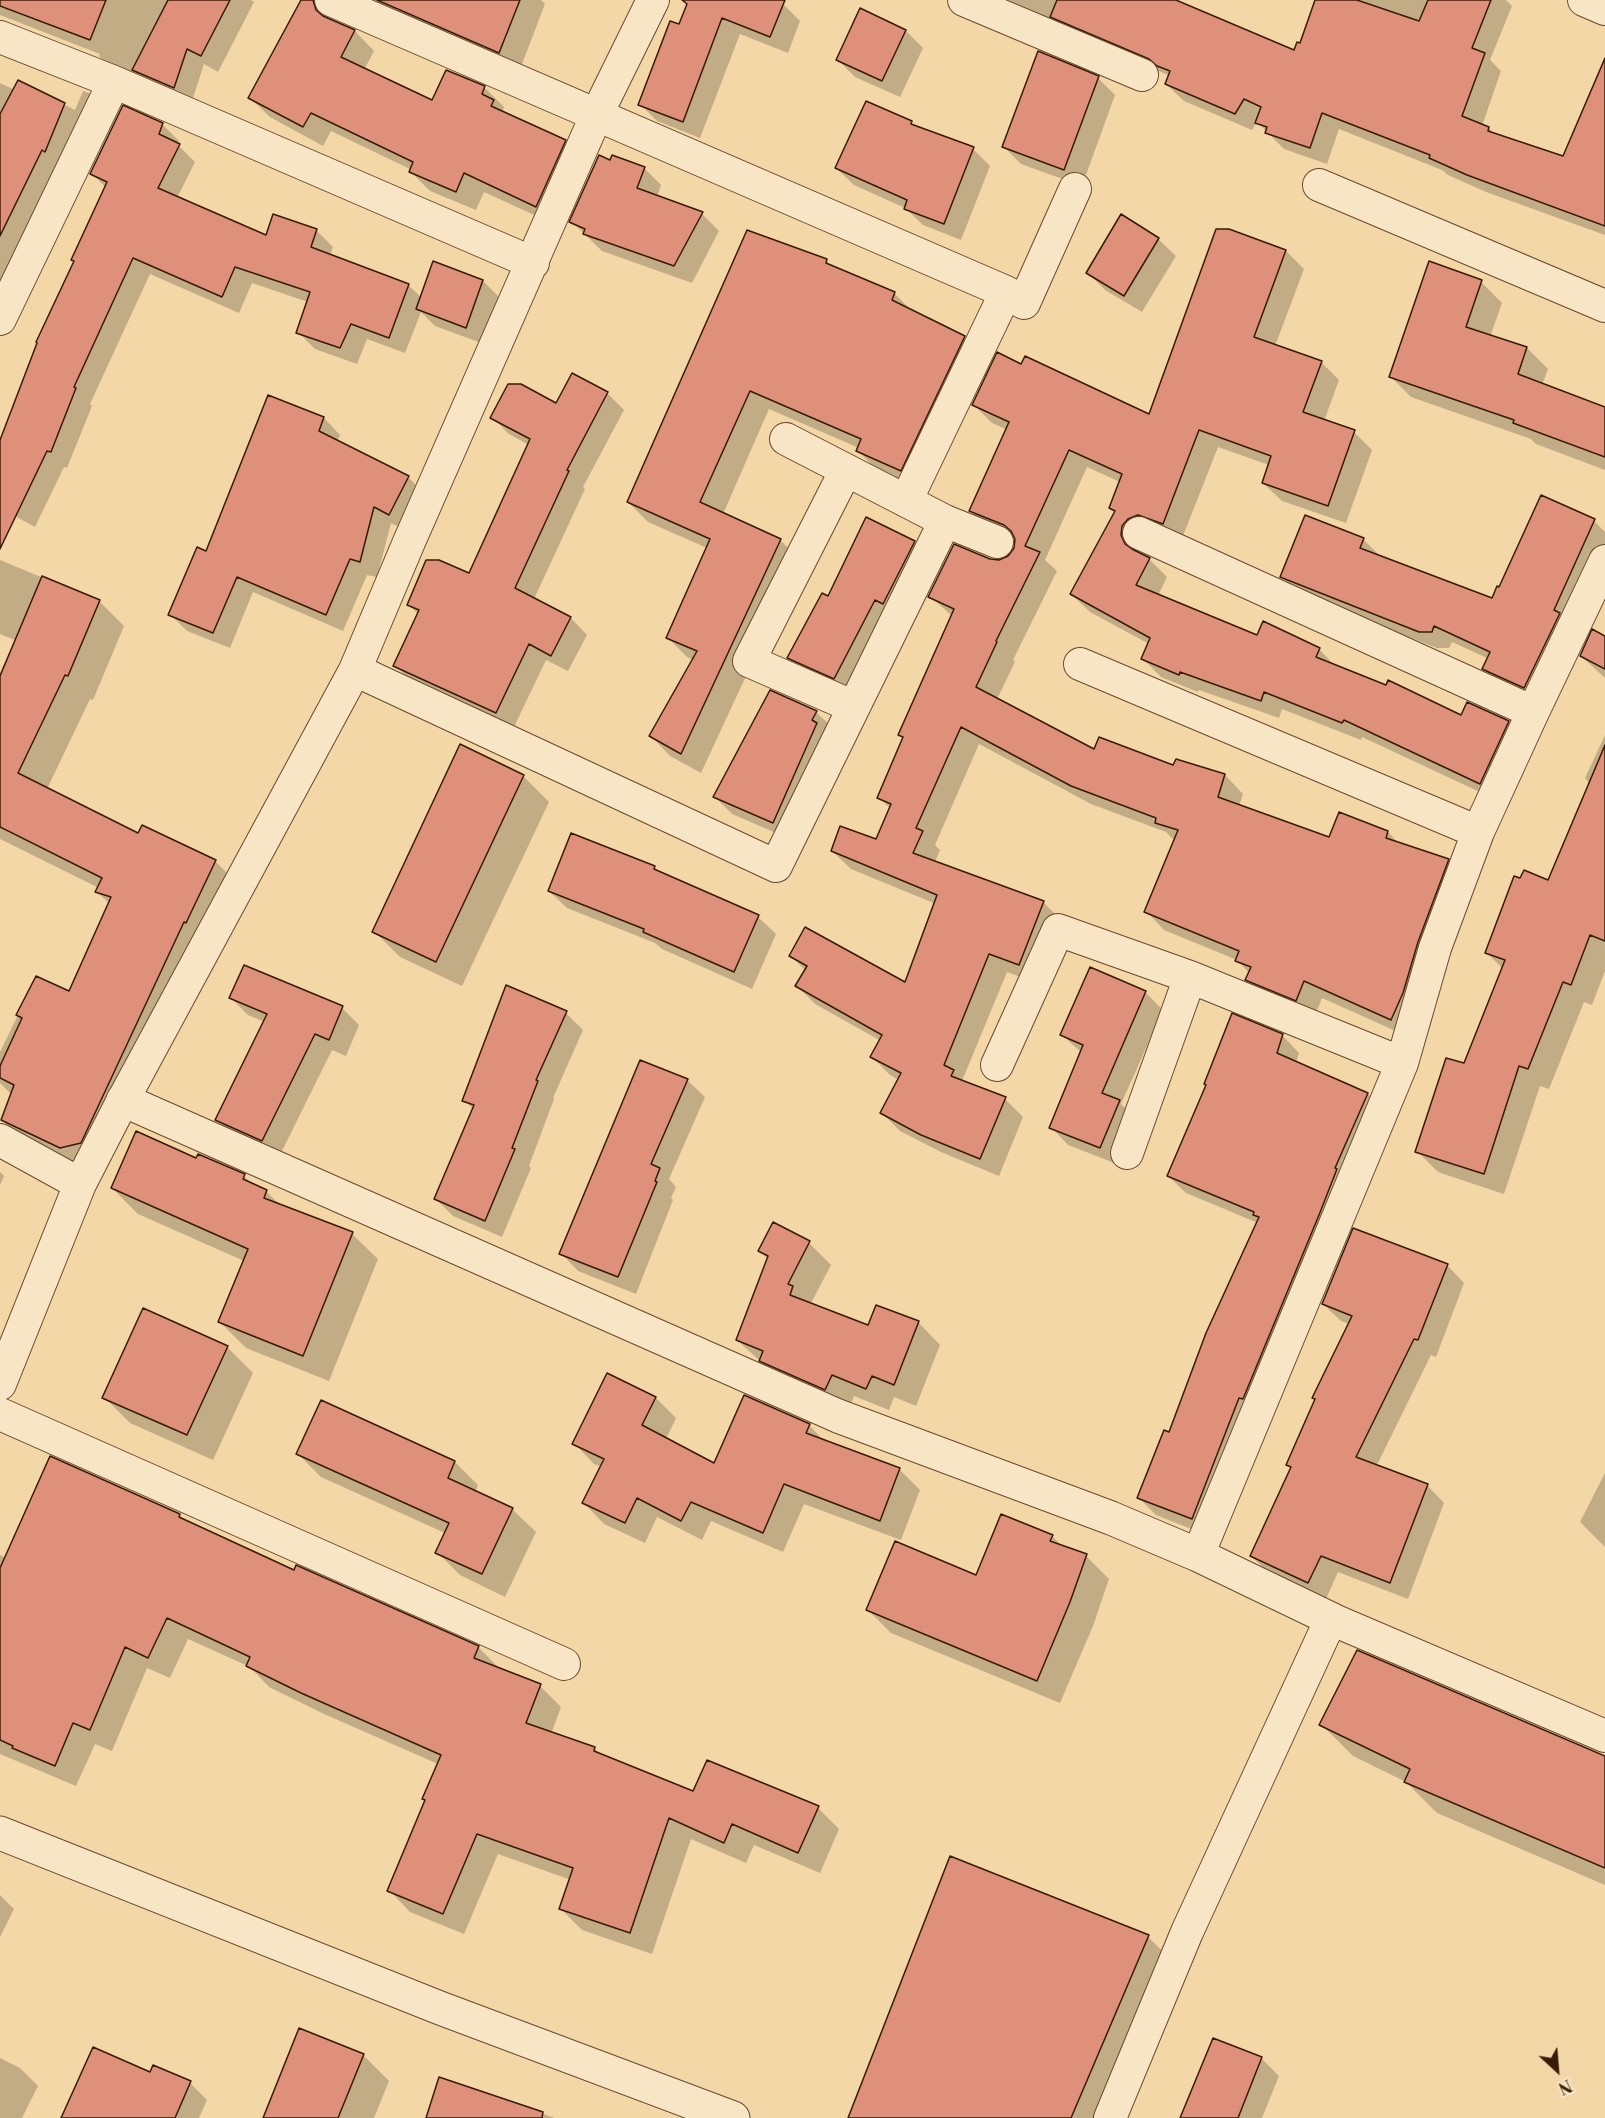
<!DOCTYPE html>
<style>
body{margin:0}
#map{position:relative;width:1605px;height:2118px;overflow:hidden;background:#f3d7a7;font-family:"Libre Bodoni",serif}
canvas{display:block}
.north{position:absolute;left:1527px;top:2040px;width:60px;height:60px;-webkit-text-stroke:4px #f7e5c6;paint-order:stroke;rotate:154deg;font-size:16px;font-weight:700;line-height:24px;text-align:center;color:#381b07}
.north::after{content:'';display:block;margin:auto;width:21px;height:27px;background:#381b07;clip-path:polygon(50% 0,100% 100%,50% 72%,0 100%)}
</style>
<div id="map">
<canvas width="1605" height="2118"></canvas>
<div class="north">N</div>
</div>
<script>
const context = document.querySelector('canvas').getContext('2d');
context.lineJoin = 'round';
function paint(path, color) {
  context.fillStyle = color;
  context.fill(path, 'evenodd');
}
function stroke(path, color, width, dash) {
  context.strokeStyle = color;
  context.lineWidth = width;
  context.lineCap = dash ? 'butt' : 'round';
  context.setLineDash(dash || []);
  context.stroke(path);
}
const shadow = new Path2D(`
 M 0,0 L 251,0 L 254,2 L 218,72 L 204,64 L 191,104 L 116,73 L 99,56 L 100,54 L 0,15 Z
 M 303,0 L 541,0 L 545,4 L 519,72 L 334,12 L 332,22 L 355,31 L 374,51 L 364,70 L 432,102 L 447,72 L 485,88 L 504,107 L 503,110 L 507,114 L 565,141 L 585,161 L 556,225 L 484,192 L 476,210 L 430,191 L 411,172 L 412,170 L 331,131 L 323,146 L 270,117 L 250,98 Z
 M 691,0 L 774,0 L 783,4 L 800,21 L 788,53 L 740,34 L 700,138 L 657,121 L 640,104 L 680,26 Z
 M 989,0 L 1172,0 L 1295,52 L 1301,45 L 1317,0 L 1506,0 L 1512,6 L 1490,60 L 1501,71 L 1482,126 L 1489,128 L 1496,136 L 1563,158 L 1605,62 L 1605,235 L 1486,192 L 1448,175 L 1442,170 L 1339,129 L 1327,164 L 1284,149 L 1257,122 L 1252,130 L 1184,101 L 1166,84 L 1170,77 L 1168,75 Z
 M 861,10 L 906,31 L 923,48 L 900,97 L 855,77 L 838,60 Z
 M 1098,78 L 1115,95 L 1082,186 L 1021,164 L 1004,147 Z
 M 19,82 L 75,110 L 83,91 L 89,93 L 106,110 L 0,306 L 0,83 L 15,90 Z
 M 911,123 L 915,127 L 973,149 L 990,166 L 961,240 L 923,225 L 905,208 L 854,185 L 836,168 Z
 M 162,124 L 179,141 L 177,144 L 195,162 L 177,198 L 267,237 L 316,230 L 333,247 L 330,256 L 408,285 L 422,298 L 483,281 L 500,298 L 484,344 L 435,326 L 421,312 L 405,353 L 367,339 L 357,364 L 315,349 L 298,332 L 308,302 L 252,283 L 239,313 L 150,274 L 90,404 L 92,406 L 67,468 L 64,467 L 35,527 L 0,508 L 0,444 L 106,188 L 92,173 Z
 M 611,162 L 644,168 L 661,185 L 657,197 L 702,214 L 719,231 L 692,283 L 602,251 L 571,221 Z
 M 1121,216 L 1158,239 L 1176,256 L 1142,312 L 1105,290 L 1087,272 Z
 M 1286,251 L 1304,269 L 1275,346 L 1321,362 L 1339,380 L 1324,421 L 1354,432 L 1372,450 L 1346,523 L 1282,501 L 1263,483 L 1269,465 L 1218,447 L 1181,541 L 1140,545 L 1139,554 L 1149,559 L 1167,577 L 1158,596 L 1258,637 L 1319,649 L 1336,667 L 1462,717 L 1508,722 L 1526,740 L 1499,801 L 1362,737 L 1361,740 L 1282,709 L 1279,718 L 1199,690 L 1198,692 L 1161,677 L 1143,659 L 1149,644 L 1090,612 L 1071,594 L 1115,513 L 1110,508 L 1120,482 L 1087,467 L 1045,560 L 1057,571 L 1013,660 L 1015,662 L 997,699 L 1095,751 L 1174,767 L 1176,761 L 1225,775 L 1243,794 L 1239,806 L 1330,839 L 1388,832 L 1400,845 L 1448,861 L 1466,879 L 1409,1037 L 1322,998 L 1314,1018 L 1265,998 L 1247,980 L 1250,974 L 1237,960 L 1164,930 L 1146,911 L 1175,841 L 1166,832 L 1091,804 L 979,744 L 935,845 L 940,850 L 935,862 L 1043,902 L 1061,920 L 1037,983 L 1007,972 L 962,1081 L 1005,1099 L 1023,1117 L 999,1176 L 941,1152 L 900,1131 L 882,1113 L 899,1080 L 890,1075 L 872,1057 L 881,1041 L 815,1004 L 797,986 L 806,971 L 791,956 L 906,984 L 936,904 L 851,869 L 832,851 L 877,841 L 891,809 L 879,798 L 904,739 L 900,735 L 953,617 L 930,596 L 990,560 L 999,561 L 1008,558 L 1015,550 L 1016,540 L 989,529 L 971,511 L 1008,430 L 992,423 L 974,405 L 1022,366 L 1150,416 Z
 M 826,261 L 834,268 L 894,293 L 913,312 L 964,337 L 984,357 L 920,489 L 877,470 L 858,451 L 859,448 L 769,409 L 723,514 L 780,540 L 800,560 L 701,773 L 670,756 L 651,736 L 693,660 L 687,657 L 668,638 L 707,548 L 648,522 L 628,502 Z
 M 1481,282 L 1502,303 L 1490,337 L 1527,348 L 1548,369 L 1542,385 L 1605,409 L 1605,470 L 1536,444 L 1531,439 L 1411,397 L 1390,376 Z
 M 607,393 L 624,410 L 583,487 L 585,489 L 534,599 L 571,618 L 587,635 L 568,671 L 546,660 L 513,729 L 412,682 L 395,665 L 419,615 L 409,605 L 470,575 L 529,445 L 509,434 L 492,417 Z
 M 324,418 L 340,435 L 337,442 L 408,477 L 425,494 L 406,530 L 391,523 L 377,577 L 367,575 L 343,631 L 253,592 L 230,648 L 187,631 L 170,614 L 206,553 Z
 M 1594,521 L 1605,532 L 1605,552 L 1542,705 L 1501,686 L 1484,669 L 1489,659 L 1452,642 L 1449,648 L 1437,648 L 1299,594 L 1282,577 L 1363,539 L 1380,556 L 1492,600 Z
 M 914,542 L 932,559 L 852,695 L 806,675 L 789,658 L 828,598 Z
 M 0,560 L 99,601 L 124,626 L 93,700 L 90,699 L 47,789 L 139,835 L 215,861 L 240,886 L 86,1172 L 27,1145 L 2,1120 L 12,1095 L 0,1083 L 0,1052 L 36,978 L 70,993 L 110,904 L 97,892 L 99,888 L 0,839 L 0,673 L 15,640 L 0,634 Z
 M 1605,638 L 1605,678 L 1581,656 Z
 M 816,712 L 834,729 L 790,839 L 732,814 L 715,797 Z
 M 1605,735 L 1605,971 L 1592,1005 L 1584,1002 L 1549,1089 L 1540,1086 L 1504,1194 L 1438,1172 L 1417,1151 L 1465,1065 L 1503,969 L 1486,952 L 1549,882 L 1590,784 L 1585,778 Z
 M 523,776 L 549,802 L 462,986 L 400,957 L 374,931 Z
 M 654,867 L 661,874 L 758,917 L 776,934 L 752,989 L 662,949 L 655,943 L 567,908 L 549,891 Z
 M 1145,992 L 1163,1010 L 1121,1104 L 1136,1118 L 1117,1164 L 1068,1145 L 1051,1127 L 1082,1053 L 1062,1035 Z
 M 231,998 L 342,1008 L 359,1025 L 346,1056 L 332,1050 L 279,1157 L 234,1137 L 217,1120 L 265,1022 L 248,1015 Z
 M 566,1013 L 583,1030 L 553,1098 L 554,1099 L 529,1166 L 531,1168 L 502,1237 L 453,1216 L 436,1199 L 474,1110 L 464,1100 Z
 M 1282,1035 L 1299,1053 L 1296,1063 L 1368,1094 L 1385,1111 L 1209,1536 L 1156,1515 L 1139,1498 L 1170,1434 L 1258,1223 L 1186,1193 L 1168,1176 Z
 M 687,1080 L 705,1097 L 669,1179 L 676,1187 L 671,1198 L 673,1200 L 636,1294 L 578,1271 L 561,1253 Z
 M 196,1160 L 244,1176 L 254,1186 L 266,1191 L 281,1206 L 352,1234 L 378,1259 L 329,1381 L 246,1348 L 220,1322 L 244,1261 L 138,1214 L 112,1188 Z
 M 0,1172 L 4,1176 L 0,1185 Z
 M 809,1243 L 831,1265 L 810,1305 L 869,1327 L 918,1322 L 940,1345 L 916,1406 L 894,1397 L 889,1410 L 854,1396 L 848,1411 L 783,1382 L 737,1340 L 768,1259 L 760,1251 Z
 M 1447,1265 L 1464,1283 L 1436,1357 L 1431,1355 L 1377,1465 L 1427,1485 L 1444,1503 L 1408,1599 L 1338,1572 L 1326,1599 L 1269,1573 L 1251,1556 L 1292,1469 L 1288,1465 L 1349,1324 L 1341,1321 L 1323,1304 Z
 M 227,1347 L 253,1373 L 213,1460 L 130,1423 L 104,1397 Z
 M 656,1398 L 676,1418 L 666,1439 L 715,1465 L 809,1425 L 825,1442 L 900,1470 L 920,1490 L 901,1540 L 804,1504 L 783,1552 L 711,1521 L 702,1540 L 657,1517 L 645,1543 L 604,1524 L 584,1503 L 602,1467 L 594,1464 L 574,1443 Z
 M 298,1454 L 455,1462 L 478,1485 L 475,1492 L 512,1509 L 536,1532 L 505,1597 L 460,1575 L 437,1552 L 445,1533 L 321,1477 Z
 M 1605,1473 L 1605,1547 L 1580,1522 Z
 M 179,1515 L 187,1523 L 295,1572 L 478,1647 L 500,1669 L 540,1686 L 561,1707 L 551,1734 L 594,1748 L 601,1755 L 694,1793 L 818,1808 L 839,1829 L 820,1873 L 754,1845 L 746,1863 L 691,1839 L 652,1954 L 582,1930 L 561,1909 L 571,1880 L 498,1854 L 464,1934 L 410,1912 L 389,1890 L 426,1800 L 438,1764 L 324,1714 L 269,1687 L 250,1667 L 188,1639 L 170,1678 L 147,1668 L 112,1751 L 95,1744 L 76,1786 L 0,1754 L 0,1555 L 6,1558 Z
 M 1052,1536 L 1063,1547 L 1086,1556 L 1109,1579 L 1093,1626 L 1060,1703 L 891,1633 L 868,1610 L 976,1576 Z
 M 1321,1724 L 1605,1757 L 1605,1885 L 1437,1813 L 1406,1782 L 1353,1756 Z
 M 0,1895 L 14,1909 L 0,1937 Z
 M 1148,1937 L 1174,1962 L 1107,2118 L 850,2118 Z
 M 363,2055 L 389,2081 L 374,2118 L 265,2118 Z
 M 0,2058 L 20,2068 L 38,2086 L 22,2118 L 0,2118 Z
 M 1261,2058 L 1279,2076 L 1262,2118 L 1182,2118 Z
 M 151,2074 L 190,2083 L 207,2100 L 199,2118 L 63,2118 Z
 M 440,2079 L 555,2118 L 427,2118 Z`);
const building = new Path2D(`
 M 0,0 L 106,0 L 90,40 L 0,6 Z
 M 168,0 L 230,0 L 201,56 L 187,49 L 174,88 L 132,70 Z
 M 301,0 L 313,0 L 316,10 L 323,16 L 355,30 L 341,57 L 432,100 L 446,70 L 485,86 L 482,94 L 494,100 L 491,106 L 566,140 L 536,207 L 464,173 L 456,192 L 409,172 L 413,162 L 311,113 L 303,127 L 248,98 Z
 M 377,0 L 520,0 L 499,53 Z
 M 682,0 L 785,0 L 770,37 L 722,18 L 683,122 L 638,105 L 670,21 L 679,24 L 687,4 Z
 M 1057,0 L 1176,0 L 1294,50 L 1297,42 L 1300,43 L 1315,0 L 1357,0 L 1419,21 L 1428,0 L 1491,0 L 1472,48 L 1485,53 L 1462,116 L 1489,127 L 1488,131 L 1563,156 L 1605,58 L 1605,226 L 1467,175 L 1429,158 L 1430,155 L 1322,113 L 1310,148 L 1265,133 L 1267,127 L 1255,123 L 1261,107 L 1244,99 L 1235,114 L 1165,84 L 1170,71 L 1157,66 L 1149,59 L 1050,17 Z
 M 860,8 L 906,30 L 882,81 L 836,60 Z
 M 1038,51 L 1099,76 L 1064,170 L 1002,147 Z
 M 18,80 L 65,103 L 45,152 L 42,150 L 0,236 L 0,114 Z
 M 866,101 L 912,121 L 911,124 L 974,147 L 944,224 L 904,209 L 907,200 L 835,168 Z
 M 123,105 L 163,123 L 159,134 L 180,144 L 158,188 L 266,235 L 273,214 L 317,229 L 311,247 L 409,284 L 389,338 L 351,324 L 340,348 L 296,333 L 310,292 L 235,267 L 222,297 L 133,258 L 74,387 L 76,388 L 51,452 L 47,451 L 0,549 L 0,440 L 37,343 L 36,342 L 74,261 L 71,260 L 107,182 L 90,174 Z
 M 599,155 L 610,160 L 612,155 L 645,167 L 637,188 L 703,212 L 674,266 L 583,234 L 585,229 L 569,222 Z
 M 1121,214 L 1159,238 L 1124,296 L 1086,273 Z
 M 1216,229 L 1229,229 L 1286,250 L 1254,337 L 1322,361 L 1303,412 L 1355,430 L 1328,506 L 1262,483 L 1271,456 L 1199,430 L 1163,524 L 1138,515 L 1128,519 L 1122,526 L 1121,535 L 1125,544 L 1132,549 L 1150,558 L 1136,585 L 1257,635 L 1263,621 L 1320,648 L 1316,657 L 1386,685 L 1388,680 L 1461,715 L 1467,702 L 1509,721 L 1480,784 L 1344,720 L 1342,723 L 1264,692 L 1261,701 L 1180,672 L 1179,675 L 1141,659 L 1150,638 L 1070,594 L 1115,511 L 1109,508 L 1122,474 L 1069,450 L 1025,546 L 1040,552 L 996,641 L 997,642 L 976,687 L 1094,749 L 1099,737 L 1173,765 L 1176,759 L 1225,774 L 1218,797 L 1329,837 L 1339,812 L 1388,831 L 1386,838 L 1449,859 L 1418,942 L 1403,993 L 1391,1020 L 1304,981 L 1296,1001 L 1245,980 L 1251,967 L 1235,961 L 1239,951 L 1144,912 L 1178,830 L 1155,823 L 1156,818 L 1071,786 L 961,727 L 916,828 L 923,831 L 913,853 L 1044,901 L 1019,965 L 989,954 L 944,1065 L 954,1070 L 951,1076 L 1006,1097 L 980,1159 L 921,1135 L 880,1113 L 901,1073 L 870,1057 L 882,1035 L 795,986 L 807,966 L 789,956 L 805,927 L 905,982 L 937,895 L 831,851 L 840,826 L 876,839 L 891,804 L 877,798 L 903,737 L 898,735 L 954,609 L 928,597 L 954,544 L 990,559 L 999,560 L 1008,556 L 1014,548 L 1015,539 L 1011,531 L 1004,525 L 969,511 L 1009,422 L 972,405 L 997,352 L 1021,364 L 1025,356 L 1149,414 Z
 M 747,230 L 827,259 L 826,263 L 895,292 L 892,300 L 965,336 L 901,471 L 856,451 L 861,439 L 750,391 L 700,502 L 781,539 L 681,754 L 649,736 L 697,651 L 666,638 L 710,539 L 627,502 Z
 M 433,261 L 483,280 L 466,328 L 416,309 Z
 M 1429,261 L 1482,280 L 1466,327 L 1527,347 L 1518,374 L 1605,407 L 1605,457 L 1513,423 L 1514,420 L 1389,377 Z
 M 572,373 L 608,392 L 567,470 L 569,471 L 515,588 L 571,617 L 551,656 L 529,644 L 496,713 L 393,666 L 419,610 L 407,605 L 426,560 L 439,560 L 469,573 L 530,439 L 490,418 L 508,384 L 521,384 L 556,403 Z
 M 268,395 L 324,417 L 319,431 L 409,476 L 389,515 L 374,507 L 360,562 L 350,559 L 326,615 L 237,577 L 213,633 L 168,615 L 197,547 L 206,551 Z
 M 1541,495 L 1595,519 L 1554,610 L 1560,613 L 1524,688 L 1482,669 L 1490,652 L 1434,626 L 1432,632 L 1419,632 L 1280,577 L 1305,515 L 1364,538 L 1360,548 L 1492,598 L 1497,586 L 1499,587 Z
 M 866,517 L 915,541 L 883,604 L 875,600 L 834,679 L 787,658 L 822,593 L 828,596 Z
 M 42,576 L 100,600 L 68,676 L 65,675 L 18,773 L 138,833 L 142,825 L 216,860 L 186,923 L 184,922 L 81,1143 L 60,1148 L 1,1120 L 14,1085 L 0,1078 L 0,1066 L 22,1018 L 16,1015 L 36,976 L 69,991 L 111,897 L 95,892 L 102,878 L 0,827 L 0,676 Z
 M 1592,629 L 1605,636 L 1605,669 L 1580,656 Z
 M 770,690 L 817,711 L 812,720 L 817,723 L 773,823 L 713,797 Z
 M 460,744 L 524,775 L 436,962 L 372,932 Z
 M 1605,745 L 1605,941 L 1590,935 L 1571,985 L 1563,982 L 1528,1069 L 1519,1066 L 1484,1174 L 1415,1152 L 1446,1058 L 1464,1063 L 1505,960 L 1485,953 L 1514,876 L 1520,878 L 1524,870 L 1548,880 Z
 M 571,833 L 655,866 L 654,869 L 759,915 L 734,972 L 643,932 L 644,929 L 548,891 Z
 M 244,965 L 343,1006 L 329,1040 L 315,1034 L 262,1141 L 215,1120 L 267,1014 L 229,998 Z
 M 1090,967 L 1146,991 L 1102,1093 L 1120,1100 L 1100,1148 L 1049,1128 L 1083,1045 L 1060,1035 Z
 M 506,985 L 567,1011 L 536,1080 L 538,1081 L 512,1148 L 515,1149 L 485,1221 L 434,1199 L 474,1105 L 462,1101 Z
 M 1232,1013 L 1283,1034 L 1277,1053 L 1368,1093 L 1335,1168 L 1337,1169 L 1319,1215 L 1243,1399 L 1239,1398 L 1192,1519 L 1137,1498 L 1164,1430 L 1169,1432 L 1206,1333 L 1259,1217 L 1253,1215 L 1254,1212 L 1167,1176 L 1206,1085 L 1204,1084 Z
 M 640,1060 L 688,1079 L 651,1164 L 660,1168 L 655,1181 L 657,1182 L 618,1277 L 559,1254 Z
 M 136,1131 L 196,1158 L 198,1154 L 245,1174 L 243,1179 L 267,1190 L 264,1198 L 353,1232 L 303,1356 L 218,1322 L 248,1249 L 111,1188 Z
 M 773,1222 L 810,1241 L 788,1284 L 793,1286 L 790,1295 L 868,1325 L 876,1305 L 919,1321 L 894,1385 L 872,1376 L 866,1389 L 832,1375 L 825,1390 L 759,1361 L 763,1351 L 736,1340 L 768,1256 L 758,1251 Z
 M 1353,1228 L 1448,1264 L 1418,1340 L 1414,1339 L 1356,1457 L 1428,1484 L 1390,1583 L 1321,1556 L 1308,1583 L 1250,1556 L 1291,1467 L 1286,1465 L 1315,1399 L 1312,1398 L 1352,1316 L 1322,1304 Z
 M 143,1308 L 228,1346 L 187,1435 L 102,1398 Z
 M 607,1373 L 656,1397 L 642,1425 L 714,1463 L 744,1395 L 810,1424 L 806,1433 L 900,1468 L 880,1521 L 784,1484 L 763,1533 L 691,1502 L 681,1521 L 637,1498 L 625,1523 L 582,1503 L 604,1459 L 572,1444 Z
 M 321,1400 L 455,1461 L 448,1478 L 513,1508 L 482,1574 L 435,1553 L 449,1523 L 296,1454 Z
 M 50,1456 L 180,1514 L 179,1517 L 294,1570 L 296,1565 L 479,1646 L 474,1658 L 541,1684 L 526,1723 L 595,1747 L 594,1751 L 693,1791 L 707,1760 L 819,1806 L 798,1853 L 732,1824 L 724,1843 L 669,1818 L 630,1933 L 559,1909 L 573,1868 L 477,1834 L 443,1914 L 387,1891 L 425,1800 L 422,1799 L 441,1755 L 301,1693 L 246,1666 L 250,1657 L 167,1618 L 148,1658 L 125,1647 L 90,1730 L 73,1723 L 55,1766 L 12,1748 L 13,1746 L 0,1740 L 0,1568 Z
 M 1001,1514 L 1053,1535 L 1050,1541 L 1087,1554 L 1070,1602 L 1037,1681 L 866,1610 L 895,1541 L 976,1575 Z
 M 1357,1650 L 1605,1756 L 1605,1868 L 1404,1782 L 1410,1769 L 1319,1725 Z
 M 950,1856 L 1149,1935 L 1071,2118 L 848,2118 Z
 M 299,2028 L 364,2054 L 338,2118 L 263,2118 Z
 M 1213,2038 L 1262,2057 L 1238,2118 L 1180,2118 Z
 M 93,2047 L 150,2072 L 153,2065 L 191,2081 L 175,2118 L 61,2118 Z
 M 439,2077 L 543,2112 L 542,2118 L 426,2118 Z`);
const minor = new Path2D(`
 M 331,0 L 1006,292 L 1024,303 L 1075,189
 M 964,0 L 1142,75
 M 1584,0 L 1605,9
 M 0,37 L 114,82 L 533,263
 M 1319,185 L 1605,306
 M 0,319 L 114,82
 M 786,439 L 945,521 L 997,542
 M 846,470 L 749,661 L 854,707
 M 906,501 L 1006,292
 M 1139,533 L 1533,712
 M 1080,664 L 1478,832
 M 355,670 L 776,866 L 945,521
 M 997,1065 L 1058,930 L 1190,977 L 1402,1063
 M 0,1140 L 80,1184
 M 1127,1153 L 1190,977
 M 0,1384 L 80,1184 L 123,1100 L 355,670 L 409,542 L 596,116 L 653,0
 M 0,1414 L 564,1664
 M 1198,1555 L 1402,1063 L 1435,948 L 1478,832 L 1533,712 L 1605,561
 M 1110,2118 L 1187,1932 L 1331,1619 L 1605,1736`);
const tertiary = new Path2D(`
 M 123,1100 L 838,1416 L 1111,1518 L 1198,1555 L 1331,1619
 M 0,1833 L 440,2008 L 733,2118`);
paint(shadow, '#0003');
paint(building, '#de907b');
stroke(building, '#381b07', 1.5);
stroke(minor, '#674a2f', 34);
stroke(tertiary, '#674a2f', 35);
stroke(minor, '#f7e5c6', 32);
stroke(tertiary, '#f7e5c6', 33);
</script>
